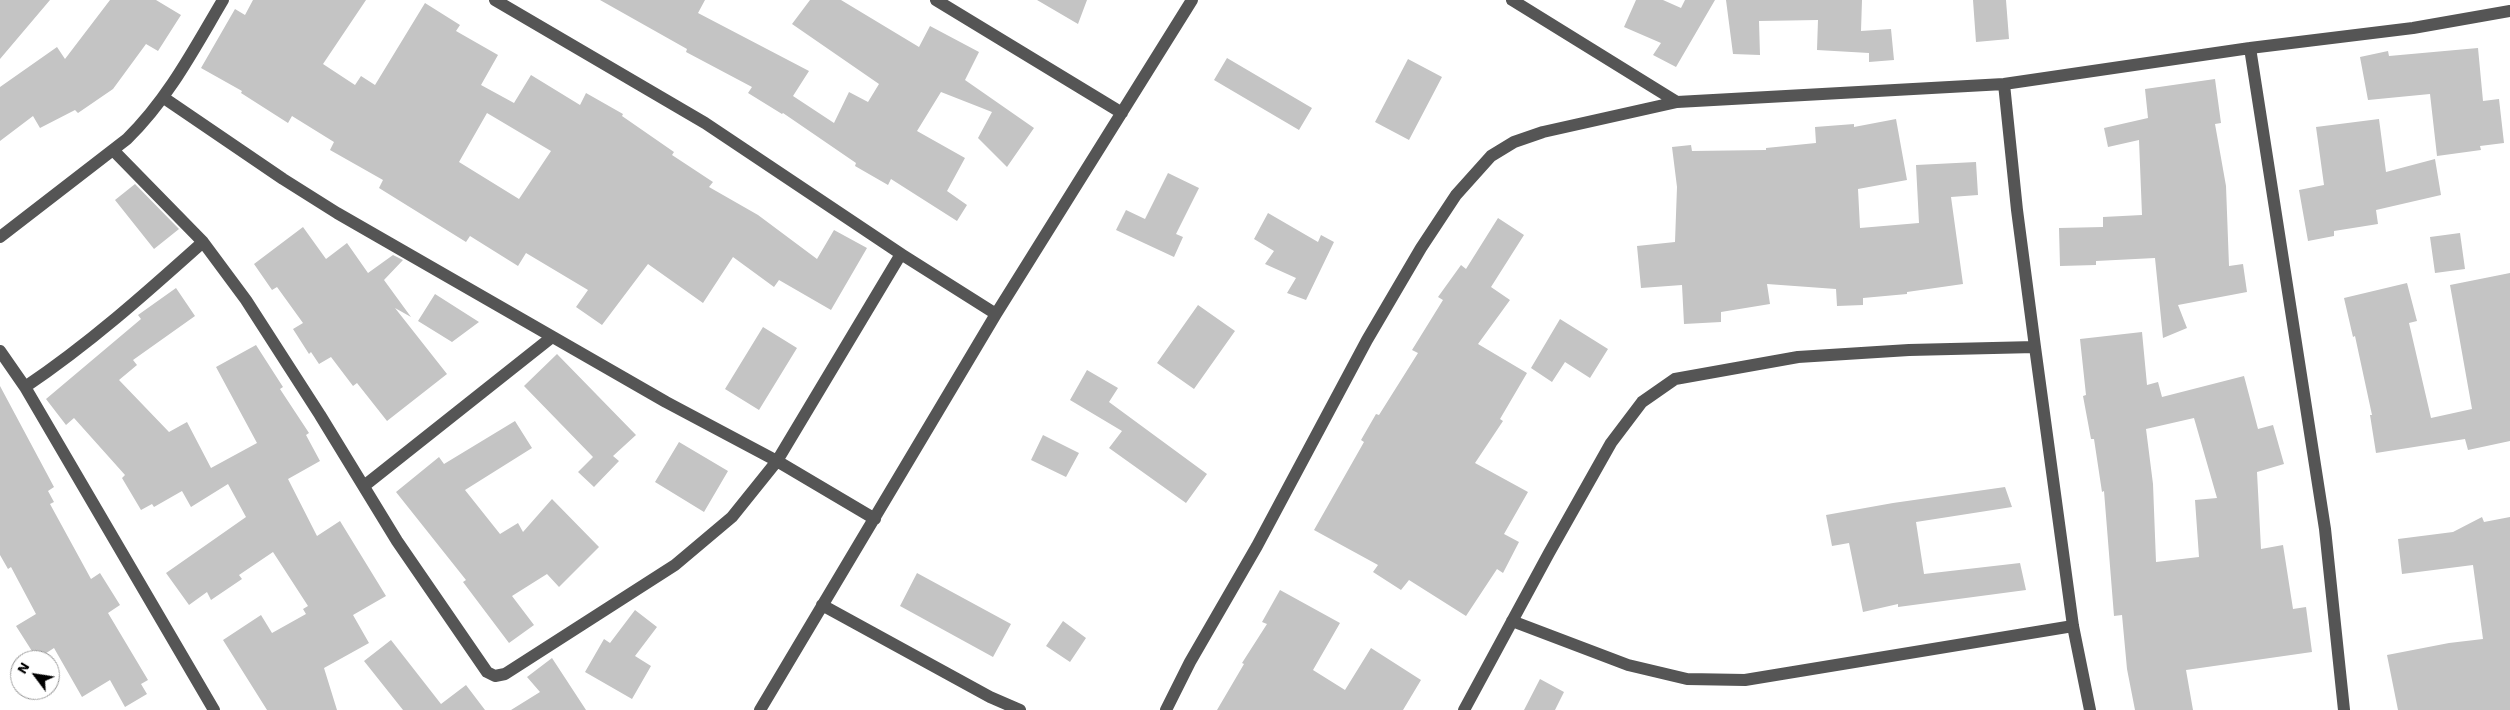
<!DOCTYPE html>
<style>
body{margin:0}
#map{position:relative;width:2510px;height:710px;overflow:hidden;background:#fff;font-family:"Work Sans",sans-serif}
canvas{display:block}
.north{position:absolute;left:10px;top:650px;width:50px;height:50px;box-sizing:border-box;background:#fff;border:1px solid #999;border-radius:50%;rotate:301deg;font-size:14px;font-weight:700;line-height:20px;text-align:center;color:#000}
.north::after{content:'';display:block;margin:auto;width:18px;height:22px;background:#000;clip-path:polygon(50% 0,100% 100%,50% 72%,0 100%)}
</style>
<div id="map">
<canvas width="2510" height="710"></canvas>
<div class="north">N</div>
</div>
<script>
const context = document.querySelector('canvas').getContext('2d');
context.lineJoin = 'round';
function paint(path, color) {
  context.fillStyle = color;
  context.fill(path, 'evenodd');
}
function stroke(path, color, width, dash) {
  context.strokeStyle = color;
  context.lineWidth = width;
  context.lineCap = dash ? 'butt' : 'round';
  context.setLineDash(dash || []);
  context.stroke(path);
}
const building = new Path2D(`
 M 0,0 L 50,0 L 0,59 Z
 M 110,0 L 156,0 L 181,15 L 158,51 L 146,44 L 113,89 L 78,113 L 75,110 L 40,128 L 33,116 L 0,141 L 0,87 L 57,47 L 65,59 Z
 M 253,0 L 366,0 L 323,64 L 355,85 L 361,76 L 375,85 L 425,3 L 460,25 L 456,31 L 498,55 L 481,85 L 514,103 L 531,75 L 580,105 L 586,93 L 623,114 L 622,116 L 674,152 L 672,155 L 713,182 L 709,187 L 758,215 L 817,259 L 834,230 L 867,248 L 831,310 L 779,280 L 774,287 L 733,257 L 703,303 L 648,264 L 602,325 L 576,307 L 588,290 L 526,253 L 518,266 L 470,236 L 466,242 L 379,188 L 383,180 L 330,150 L 334,142 L 292,116 L 288,123 L 241,93 L 242,91 L 201,68 L 235,9 L 245,15 ZM 487,113 L 551,151 L 519,199 L 459,162 Z
 M 600,0 L 705,0 L 698,13 L 809,71 L 793,96 L 834,123 L 849,92 L 868,102 L 879,84 L 792,24 L 810,0 L 841,0 L 919,47 L 930,26 L 979,52 L 965,80 L 1034,128 L 1007,167 L 978,138 L 992,112 L 941,92 L 917,131 L 965,158 L 947,191 L 967,205 L 957,221 L 891,179 L 888,185 L 855,166 L 856,163 L 783,113 L 782,114 L 748,93 L 752,87 L 686,52 L 687,49 Z
 M 1037,0 L 1087,0 L 1078,24 Z
 M 1636,0 L 1663,0 L 1681,8 L 1685,0 L 1715,0 L 1676,67 L 1653,55 L 1661,43 L 1624,27 Z
 M 1726,0 L 1862,0 L 1861,31 L 1891,29 L 1894,60 L 1869,62 L 1869,53 L 1817,50 L 1818,20 L 1759,21 L 1760,55 L 1733,54 Z
 M 1973,0 L 2006,0 L 2009,39 L 1976,42 Z
 M 2478,48 L 2483,101 L 2499,99 L 2504,143 L 2480,146 L 2481,150 L 2437,156 L 2430,94 L 2368,100 L 2360,57 L 2388,51 L 2389,56 Z
 M 1227,58 L 1312,108 L 1299,130 L 1214,80 Z
 M 1408,59 L 1442,77 L 1409,140 L 1375,122 Z
 M 2215,79 L 2221,123 L 2215,124 L 2226,186 L 2229,266 L 2243,264 L 2247,292 L 2178,305 L 2187,328 L 2163,338 L 2155,258 L 2096,261 L 2096,265 L 2060,266 L 2059,228 L 2103,227 L 2103,217 L 2142,215 L 2139,140 L 2108,147 L 2104,128 L 2148,118 L 2145,89 Z
 M 1896,119 L 1907,180 L 1858,189 L 1860,228 L 1919,223 L 1916,165 L 1976,162 L 1978,195 L 1951,197 L 1963,284 L 1907,292 L 1907,294 L 1863,298 L 1863,305 L 1837,306 L 1836,289 L 1767,284 L 1770,304 L 1721,312 L 1721,322 L 1684,324 L 1682,285 L 1641,288 L 1637,246 L 1675,242 L 1677,187 L 1672,147 L 1691,145 L 1692,151 L 1766,150 L 1766,148 L 1816,143 L 1815,127 L 1854,124 L 1854,127 Z
 M 2379,119 L 2386,172 L 2435,159 L 2441,195 L 2376,210 L 2378,224 L 2334,231 L 2334,236 L 2308,241 L 2299,190 L 2324,185 L 2316,127 Z
 M 1168,173 L 1199,188 L 1176,234 L 1183,237 L 1174,257 L 1116,230 L 1126,210 L 1145,219 Z
 M 135,184 L 179,229 L 154,249 L 115,200 Z
 M 1268,213 L 1318,242 L 1321,235 L 1334,242 L 1306,300 L 1287,293 L 1296,278 L 1265,264 L 1274,251 L 1254,239 Z
 M 1498,218 L 1524,235 L 1491,287 L 1510,300 L 1478,344 L 1527,373 L 1500,419 L 1503,421 L 1475,463 L 1528,492 L 1504,534 L 1519,542 L 1503,573 L 1497,569 L 1466,616 L 1409,580 L 1401,590 L 1373,572 L 1378,565 L 1314,530 L 1364,442 L 1361,440 L 1376,414 L 1379,415 L 1418,353 L 1412,350 L 1443,300 L 1438,297 L 1461,265 L 1466,269 Z
 M 303,227 L 326,259 L 347,243 L 368,273 L 393,255 L 403,260 L 384,280 L 411,317 L 395,308 L 447,374 L 387,421 L 357,383 L 353,386 L 331,357 L 319,364 L 311,352 L 309,354 L 293,329 L 303,323 L 277,287 L 272,290 L 254,264 Z
 M 2460,233 L 2465,269 L 2435,273 L 2430,237 Z
 M 2510,273 L 2510,441 L 2468,450 L 2465,439 L 2376,453 L 2370,415 L 2372,415 L 2355,336 L 2353,337 L 2344,298 L 2407,283 L 2417,321 L 2409,323 L 2431,418 L 2472,409 L 2450,285 Z
 M 176,288 L 195,316 L 133,360 L 137,365 L 119,380 L 169,432 L 187,422 L 211,468 L 257,443 L 216,367 L 256,345 L 283,387 L 280,389 L 309,433 L 306,435 L 320,461 L 288,479 L 317,536 L 340,521 L 386,596 L 353,615 L 369,643 L 324,668 L 337,710 L 267,710 L 223,640 L 261,615 L 272,633 L 306,614 L 303,609 L 308,606 L 273,552 L 239,575 L 242,579 L 211,600 L 207,592 L 189,605 L 166,573 L 246,517 L 228,484 L 191,507 L 182,491 L 154,507 L 152,504 L 141,510 L 122,478 L 125,475 L 74,418 L 66,425 L 46,399 L 141,319 L 138,315 Z
 M 435,294 L 479,322 L 452,342 L 418,321 Z
 M 1198,305 L 1235,331 L 1194,389 L 1157,363 Z
 M 1560,319 L 1608,349 L 1590,378 L 1565,362 L 1552,382 L 1531,368 Z
 M 763,327 L 797,348 L 759,410 L 725,389 Z
 M 2142,332 L 2147,385 L 2158,382 L 2162,397 L 2244,376 L 2258,429 L 2273,425 L 2284,464 L 2257,472 L 2261,549 L 2283,545 L 2293,609 L 2306,607 L 2312,652 L 2186,670 L 2193,710 L 2135,710 L 2127,669 L 2122,615 L 2114,616 L 2104,491 L 2102,492 L 2094,439 L 2091,439 L 2083,396 L 2086,395 L 2080,339 ZM 2194,418 L 2217,498 L 2195,500 L 2199,557 L 2156,562 L 2153,484 L 2146,429 Z
 M 557,354 L 636,435 L 613,456 L 619,461 L 594,487 L 578,472 L 593,457 L 524,386 Z
 M 1087,370 L 1118,388 L 1109,402 L 1207,474 L 1186,503 L 1109,448 L 1122,431 L 1070,400 Z
 M 0,386 L 54,487 L 48,491 L 54,502 L 50,504 L 91,579 L 100,573 L 120,605 L 108,613 L 148,680 L 141,684 L 147,694 L 125,707 L 110,680 L 82,697 L 54,648 L 37,659 L 16,626 L 36,614 L 11,567 L 8,569 L 0,555 Z
 M 515,421 L 532,448 L 465,490 L 500,534 L 518,523 L 523,532 L 552,499 L 599,547 L 559,587 L 547,574 L 512,596 L 534,625 L 509,643 L 463,582 L 466,580 L 396,492 L 439,457 L 444,464 Z
 M 1043,435 L 1079,453 L 1066,477 L 1031,460 Z
 M 679,442 L 728,471 L 704,512 L 655,482 Z
 M 2005,487 L 2012,507 L 1916,522 L 1924,574 L 2020,563 L 2026,590 L 1898,607 L 1898,604 L 1863,612 L 1849,543 L 1832,546 L 1826,515 L 1893,503 Z
 M 2482,517 L 2484,522 L 2510,517 L 2510,710 L 2398,710 L 2387,655 L 2449,643 L 2483,639 L 2473,565 L 2402,574 L 2398,539 L 2453,532 Z
 M 917,573 L 1011,624 L 993,657 L 900,606 Z
 M 1280,590 L 1340,623 L 1313,670 L 1345,690 L 1371,648 L 1421,680 L 1403,710 L 1217,710 L 1244,664 L 1242,663 L 1267,624 L 1262,622 Z
 M 635,610 L 657,627 L 635,656 L 651,666 L 632,699 L 585,672 L 604,639 L 610,643 Z
 M 1063,621 L 1086,638 L 1070,662 L 1046,646 Z
 M 391,640 L 441,704 L 466,685 L 485,710 L 403,710 L 364,661 Z
 M 552,658 L 586,710 L 511,710 L 540,692 L 527,677 Z
 M 1540,679 L 1564,692 L 1555,710 L 1524,710 Z`);
const minor = new Path2D(`
 M 495,0 L 705,123 L 901,254 L 996,314
 M 936,0 L 1122,113
 M 1512,0 L 1677,102 L 2004,84 L 2250,48 L 2413,28 L 2510,11
 M 2250,48 L 2325,529 L 2344,710
 M 2004,84 L 2017,210 L 2035,347
 M 164,98 L 283,179 L 337,213 L 666,402 L 777,461 L 875,519
 M 113,150 L 203,242 L 246,300 L 320,415 L 397,541 L 487,672 L 495,676 L 505,674 L 675,565 L 732,517 L 777,461 L 901,254
 M 0,237 L 127,139 C 168,99 194,49 223,0
 M 0,351 L 25,387 L 214,710
 M 25,387 C 89,344 145,294 203,242
 M 364,486 L 552,337
 M 822,605 L 990,697 L 1020,710
 M 1512,621 L 1628,665 L 1687,679 L 1745,680 L 2073,626
 M 760,710 L 996,314 L 1192,0
 M 1166,710 L 1190,662 L 1257,546 L 1367,340 L 1421,248 L 1456,195 L 1491,156 L 1514,142 L 1543,132 L 1677,102
 M 1464,710 L 1549,553 L 1611,443 L 1642,402 L 1675,379 L 1798,357 L 1909,350 L 2035,347 L 2073,626 L 2090,710`);
paint(building, '#c4c4c4');
stroke(minor, '#555', 12);
</script>
